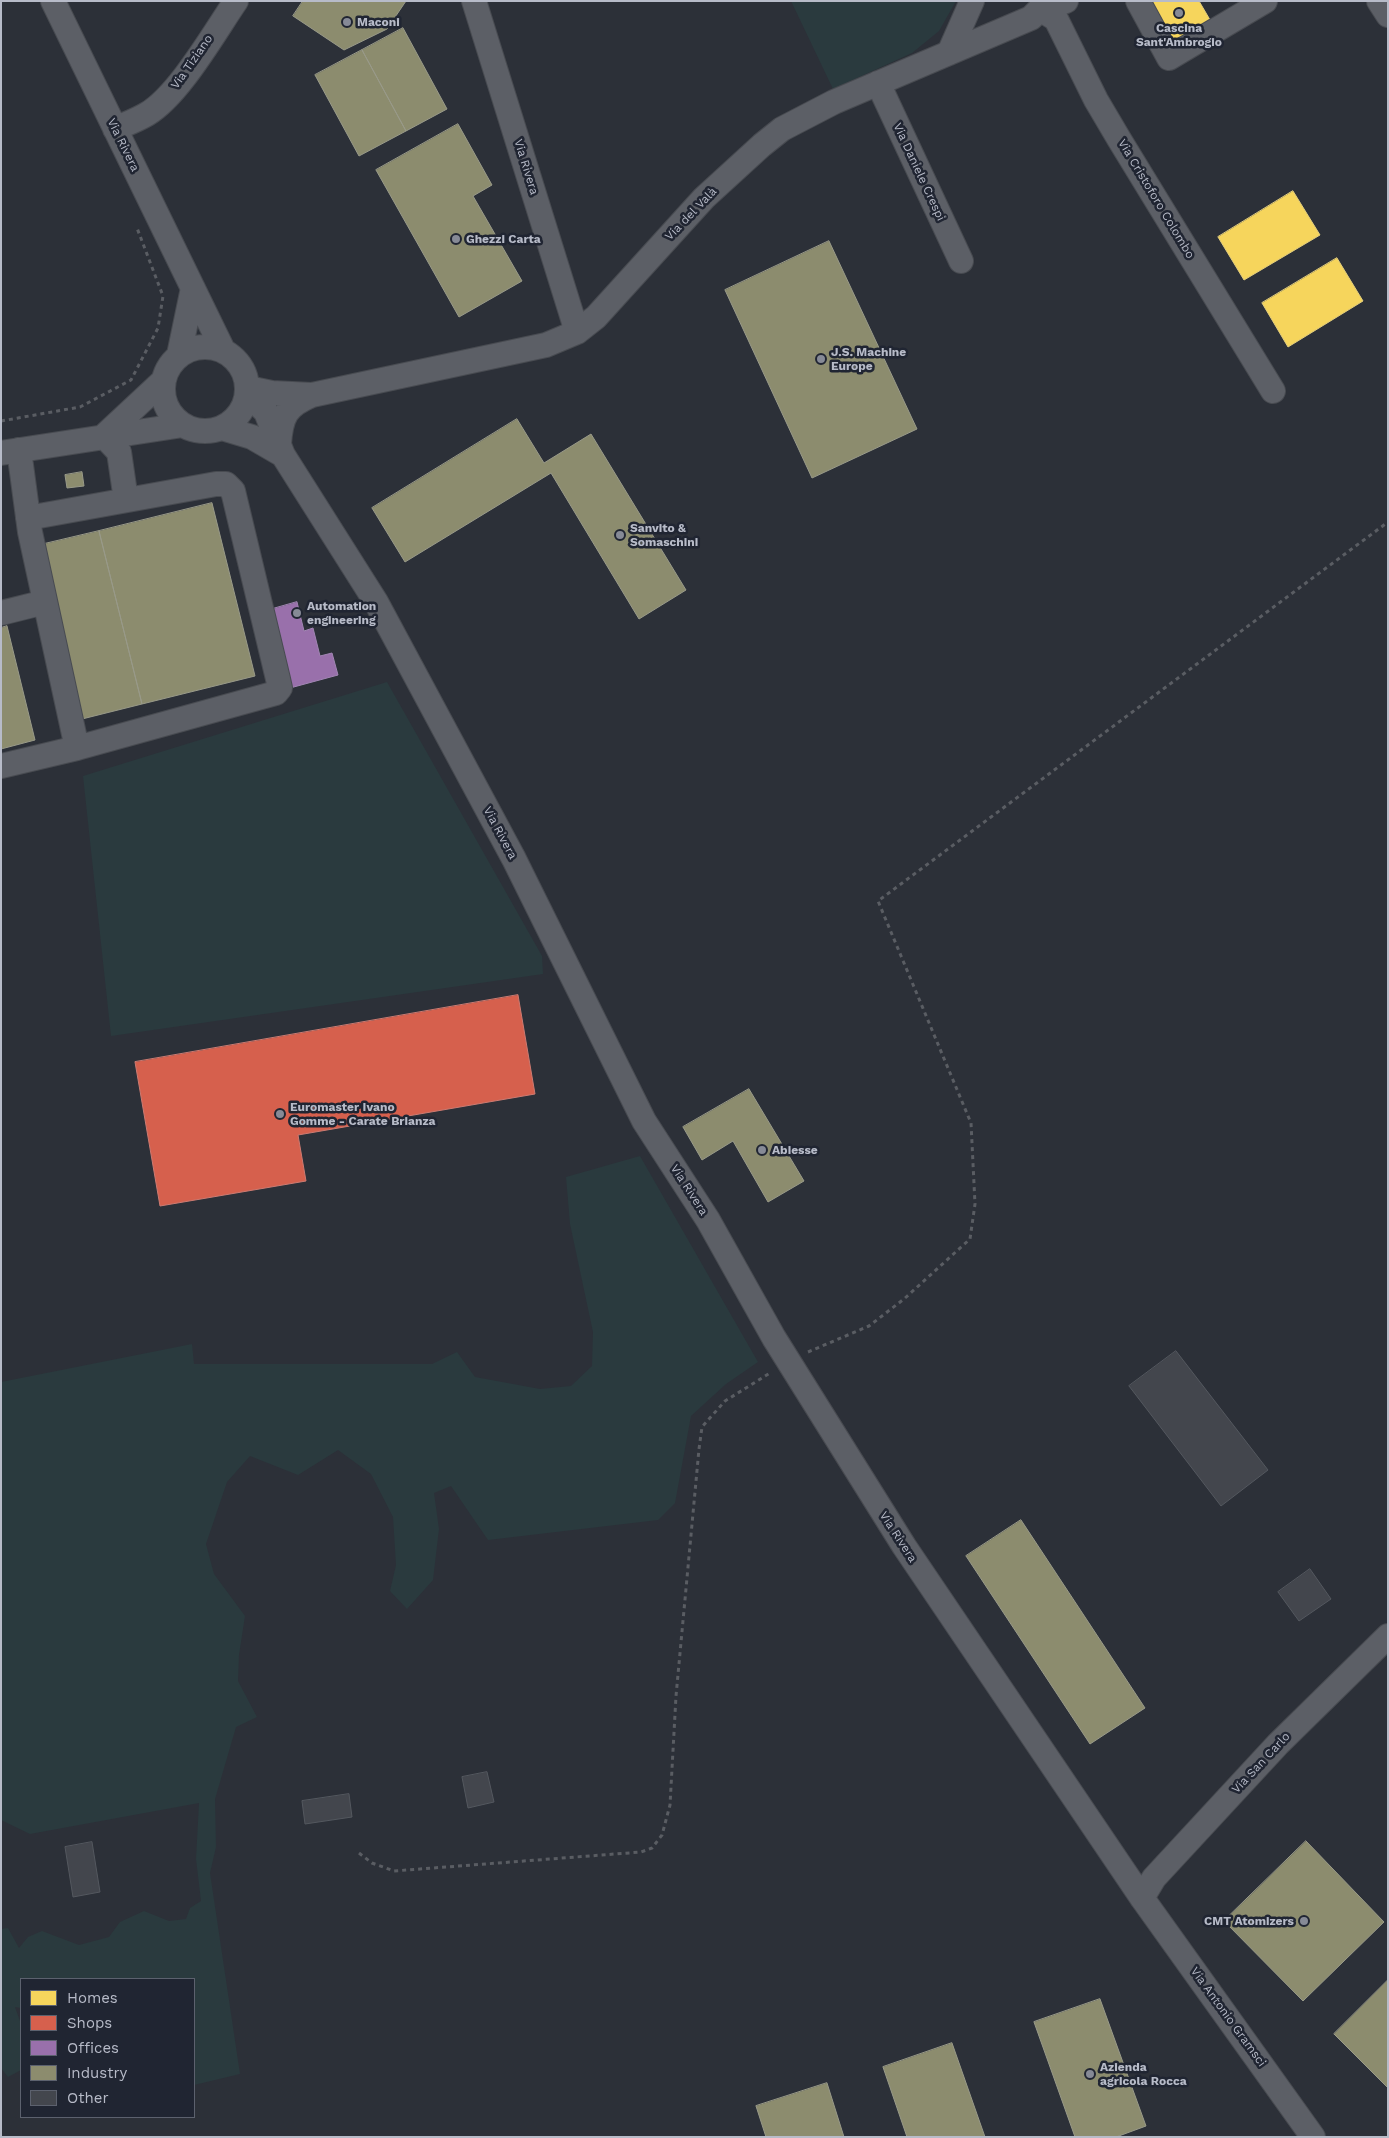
<!DOCTYPE html>
<meta charset="utf-8">
<style>
body{margin:0}
#map{position:relative;width:1389px;height:2138px;overflow:hidden;background:#2c3038;font-family:"Work Sans",sans-serif}
canvas{display:block}
.frame{position:absolute;inset:0;border:2px solid #b7bbc8;pointer-events:none}
.legend{position:absolute;left:20px;top:1978px;width:175px;height:140px;box-sizing:border-box;background:#202532;border:1px solid #5c616e;margin:0;padding:6px 9px;list-style:none;font-size:15px;color:#b7bbc8}
.legend li{display:flex;align-items:center;gap:10px;height:25px}
.legend b{width:25px;border:1px solid #5c616e}
</style>
<div id="map">
<canvas width="1389" height="2138"></canvas>
<div class="frame"></div>
<ul class="legend">
<li><b style="height:14px;background:#f6d55c"></b>Homes</li>
<li><b style="height:14px;background:#d6604d"></b>Shops</li>
<li><b style="height:14px;background:#9970ab"></b>Offices</li>
<li><b style="height:14px;background:#8c8c6e"></b>Industry</li>
<li><b style="height:14px;background:#43464d"></b>Other</li>
</ul>
</div>
<script>
const context = document.querySelector('canvas').getContext('2d');
context.lineJoin = 'round';
function paint(path, color) {
  context.fillStyle = color;
  context.fill(path, 'evenodd');
}
function stroke(path, color, width, dash) {
  context.strokeStyle = color;
  context.lineWidth = width;
  context.lineCap = dash ? 'butt' : 'round';
  context.setLineDash(dash || []);
  context.stroke(path);
}
function drawText(font, color, halo, rows, align = 'center') {
  context.font = font + ' "Work Sans",sans-serif';
  context.lineWidth = 5;
  context.setLineDash([]);
  context.textBaseline = 'middle';
  context.strokeStyle = halo;
  context.fillStyle = color;
  for (const [text, x, y, turn = 0] of rows) {
    context.save();
    context.translate(x, y);
    context.rotate((+turn || 0) * Math.PI / 180);
    context.textAlign = isNaN(turn) ? turn : align;
    if (halo) context.strokeText(text, 0, 0);
    context.fillText(text, 0, 0);
    context.restore();
  }
}
const green = new Path2D(`
 M 791,1 L 956,1 L 939,31 L 912,53 L 833,89 Z
 M 387,682 L 542,956 L 543,974 L 111,1036 L 83,776 Z
 M 640,1156 L 758,1362 L 726,1384 L 691,1416 L 675,1503 L 658,1520 L 488,1540 L 451,1486 L 434,1493 L 439,1529 L 433,1580 L 407,1609 L 390,1591 L 396,1565 L 393,1517 L 371,1474 L 338,1450 L 298,1475 L 250,1456 L 227,1482 L 206,1544 L 214,1574 L 245,1616 L 239,1655 L 238,1681 L 257,1717 L 236,1727 L 215,1799 L 216,1847 L 210,1873 L 240,2074 L 194,2085 L 194,1979 L 21,1979 L 21,2008 L 15,2007 L 21,2024 L 21,2070 L 8,2077 L 1,2068 L 1,1929 L 8,1928 L 19,1948 L 28,1937 L 42,1931 L 79,1945 L 109,1937 L 120,1922 L 144,1911 L 169,1921 L 186,1919 L 190,1908 L 201,1901 L 196,1859 L 199,1803 L 30,1834 L 1,1820 L 1,1382 L 192,1344 L 194,1364 L 432,1364 L 457,1352 L 475,1377 L 540,1389 L 571,1386 L 592,1366 L 593,1332 L 570,1224 L 566,1177 Z`);
const homes = new Path2D(`
 M 1146,1 L 1199,1 L 1213,25 L 1172,48 Z
 M 1293,191 L 1320,235 L 1244,280 L 1218,237 Z
 M 1337,258 L 1363,301 L 1288,347 L 1262,303 Z`);
const shops = new Path2D(`
 M 518,995 L 535,1094 L 298,1135 L 306,1181 L 160,1206 L 135,1062 Z`);
const offices = new Path2D(`
 M 297,602 L 304,631 L 313,628 L 320,656 L 332,653 L 338,675 L 290,688 L 269,610 Z`);
const industry = new Path2D(`
 M 303,1 L 406,1 L 387,29 L 344,50 L 293,16 Z
 M 403,28 L 447,109 L 406,131 L 362,50 Z
 M 362,50 L 406,131 L 359,156 L 315,75 Z
 M 458,124 L 492,185 L 473,196 L 522,281 L 459,317 L 376,170 Z
 M 829,241 L 917,429 L 812,478 L 725,290 Z
 M 517,419 L 544,463 L 591,434 L 686,590 L 639,619 L 551,473 L 405,562 L 372,508 Z
 M 82,472 L 84,486 L 67,488 L 65,475 Z
 M 212,503 L 255,676 L 142,704 L 99,531 Z
 M 99,531 L 142,704 L 82,719 L 40,545 Z
 M 7,626 L 35,740 L 1,749 L 1,628 Z
 M 749,1089 L 804,1181 L 768,1202 L 733,1141 L 702,1160 L 683,1127 Z
 M 1021,1520 L 1145,1708 L 1090,1744 L 966,1556 Z
 M 1306,1841 L 1384,1922 L 1303,2001 L 1224,1921 Z
 M 1388,1980 L 1388,2088 L 1334,2034 Z
 M 1100,1999 L 1146,2126 L 1116,2137 L 1075,2137 L 1034,2022 Z
 M 952,2043 L 985,2137 L 907,2137 L 883,2067 Z
 M 827,2083 L 844,2137 L 766,2137 L 756,2106 Z`);
const building = new Path2D(`
 M 1176,1351 L 1268,1470 L 1221,1506 L 1129,1386 Z
 M 1310,1569 L 1331,1599 L 1299,1621 L 1278,1592 Z
 M 487,1772 L 494,1802 L 468,1808 L 462,1777 Z
 M 349,1794 L 352,1817 L 305,1824 L 302,1801 Z
 M 92,1842 L 100,1892 L 73,1897 L 65,1847 Z`);
const path = new Path2D(`
 M 1,421 L 80,407 L 131,380 L 158,328 L 163,296 L 137,228
 M 808,1352 L 869,1326 L 904,1299 L 970,1239 L 975,1204 L 971,1123 L 878,901 L 1388,522
 M 359,1853 L 372,1863 L 394,1871 L 641,1852 L 652,1848 L 662,1835 L 670,1805 L 676,1696 L 699,1449 L 702,1427 L 725,1401 L 770,1373`);
const minor = new Path2D(`
 M 53,1 L 223,350
 M 474,1 L 577,332
 M 1138,1 L 1169,58 L 1265,1
 M 1379,1 L 1388,15
 M 1040,9 L 1056,19 L 1096,100 L 1119,139 L 1273,391
 M 949,53 L 972,1
 M 878,83 L 961,261
 M 115,129 C 126,124 137,120 147,114 C 179,95 214,33 236,1
 M163 389a42 42 0 1 1 84 0a42 42 0 1 1-84 0Z
 M 179,355 L 193,288
 M 248,388 L 272,393 L 312,395
 M 248,394 L 266,412 L 283,455 L 376,602 L 514,859 L 644,1121 L 708,1220 L 774,1338 L 904,1546 L 1142,1898 L 1313,2137
 M 222,428 L 252,437 L 283,455
 M 104,436 L 163,381
 M 104,436 L 119,452 L 126,500
 M 279,444 C 281,416 286,406 312,395 L 546,345 L 577,332 L 596,317 L 704,198 L 762,145 L 782,129 L 834,102 L 1031,18 L 1040,9 L 1066,1
 M 1,453 L 183,425
 M 28,518 L 216,484 L 226,484 L 233,491 L 278,679 L 280,688 L 276,693 L 77,748
 M 1,613 L 45,602
 M 1,766 L 77,748 L 30,532 L 19,450
 M 1142,1898 L 1154,1878 L 1278,1744 L 1388,1636`);
const markers = [
 [1179,13,5,"#868a96"],
 [347,22,5,"#868a96"],
 [456,239,5,"#868a96"],
 [821,359,5,"#868a96"],
 [620,535,5,"#868a96"],
 [297,613,5,"#868a96"],
 [280,1114,5,"#868a96"],
 [762,1150,5,"#868a96"],
 [1304,1921,5,"#868a96"],
 [1090,2074,5,"#868a96"]
];
const poiNames = [
 ["Maconi",357,22],
 ["Cascina",1179,28,"center"],
 ["Sant'Ambrogio",1179,42,"center"],
 ["Ghezzi Carta",466,239],
 ["J.S. Machine",831,352],
 ["Europe",831,366],
 ["Sanvito &",630,528],
 ["Somaschini",630,542],
 ["Automation",307,606],
 ["engineering",307,620],
 ["Euromaster Ivano",290,1107],
 ["Gomme - Carate Brianza",290,1121],
 ["Abiesse",772,1150],
 ["CMT Atomizers",1294,1921,"right"],
 ["Azienda",1100,2067],
 ["agricola Rocca",1100,2081]
];
const streetNames = [
 ["Via Tiziano",192,62,-55],
 ["Via Rivera",123,145,64],
 ["Via Rivera",526,167,73],
 ["Via Daniele Crespi",919,172,65],
 ["Via Cristoforo Colombo",1156,199,59],
 ["Via del Valà",691,214,-46],
 ["Via Rivera",500,833,62],
 ["Via Rivera",689,1190,57],
 ["Via Rivera",898,1537,57],
 ["Via San Carlo",1261,1763,-47],
 ["Via Antonio Gramsci",1228,2017,54]
];
paint(green, '#2a3a3e');
paint(homes, '#f6d55c');
stroke(homes, '#e3cd7c', 1);
paint(shops, '#d6604d');
stroke(shops, '#cd7b72', 1);
paint(offices, '#9970ab');
stroke(offices, '#a286b4', 1);
paint(industry, '#8c8c6e');
stroke(industry, '#999a89', 1);
paint(building, '#43464d');
stroke(building, '#54585f', 1);
stroke(minor, '#484b51', 26);
stroke(path, '#5a5d63', 3, [4, 4]);
stroke(minor, '#5c5f66', 24);
for (const [x, y, r, color] of markers) {
  const dot = new Path2D();
  dot.arc(x, y, r, 0, 2 * Math.PI);
  context.fillStyle = color;
  context.fill(dot);
  stroke(dot, '#202532', 2);
}
drawText('bold 12px', '#b7bbc8', '#202532', poiNames, 'left');
drawText('12px', '#b7bbc8', '#202532', streetNames);
</script>
